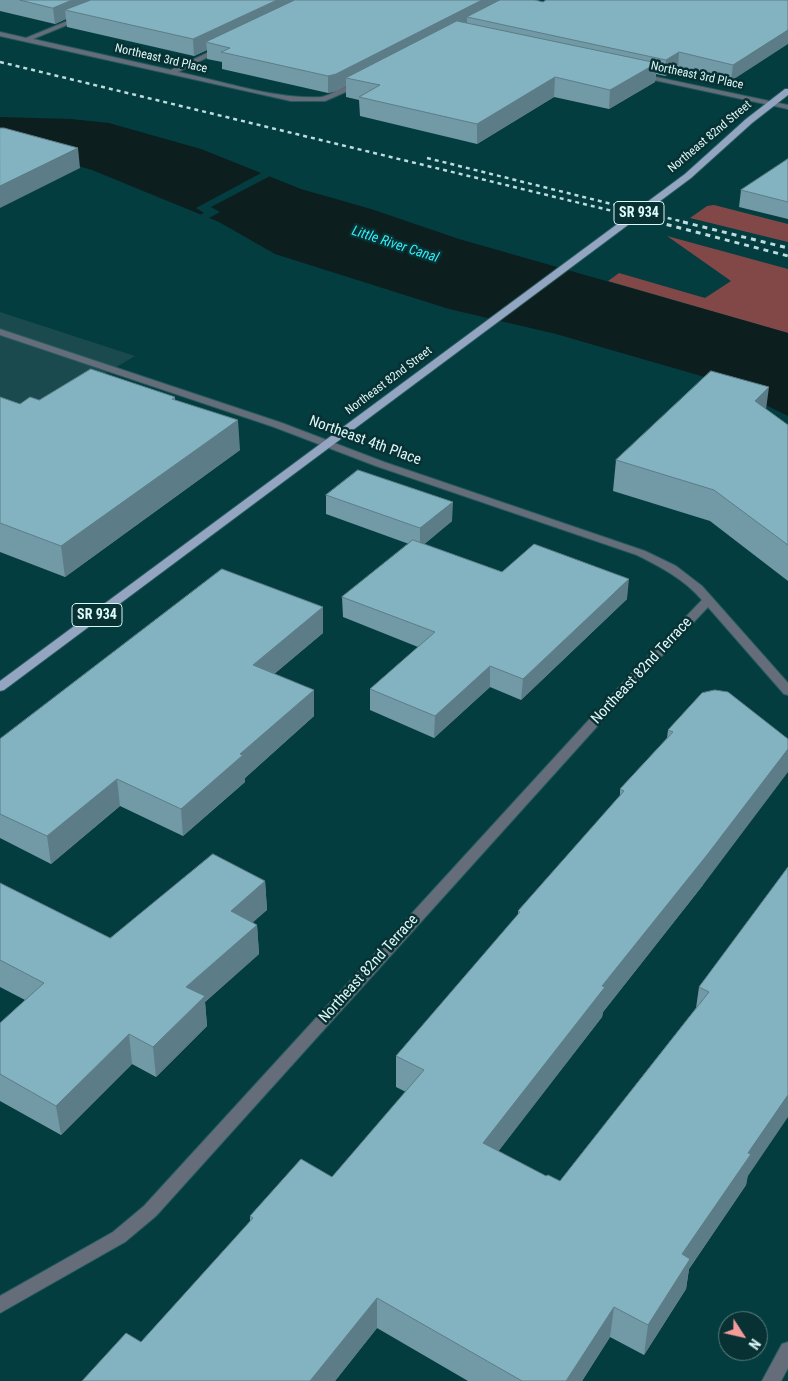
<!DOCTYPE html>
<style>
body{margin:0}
#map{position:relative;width:788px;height:1381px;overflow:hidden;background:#033d3f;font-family:"Roboto Condensed",sans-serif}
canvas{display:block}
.north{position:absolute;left:718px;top:1311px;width:50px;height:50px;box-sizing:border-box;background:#083133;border:1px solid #5e8182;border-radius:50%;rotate:125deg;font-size:14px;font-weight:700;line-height:20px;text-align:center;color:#def8f9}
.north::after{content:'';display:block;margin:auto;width:18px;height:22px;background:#f59b9a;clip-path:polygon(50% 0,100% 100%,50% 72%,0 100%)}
</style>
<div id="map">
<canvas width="788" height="1381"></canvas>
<div class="north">N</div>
</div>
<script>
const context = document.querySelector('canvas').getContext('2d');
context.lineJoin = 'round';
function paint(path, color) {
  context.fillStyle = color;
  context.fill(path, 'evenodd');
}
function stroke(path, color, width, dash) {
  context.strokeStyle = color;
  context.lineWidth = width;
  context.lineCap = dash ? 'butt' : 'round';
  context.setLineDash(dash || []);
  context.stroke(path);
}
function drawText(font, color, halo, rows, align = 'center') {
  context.font = font + ' "Roboto Condensed",sans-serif';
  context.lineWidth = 5;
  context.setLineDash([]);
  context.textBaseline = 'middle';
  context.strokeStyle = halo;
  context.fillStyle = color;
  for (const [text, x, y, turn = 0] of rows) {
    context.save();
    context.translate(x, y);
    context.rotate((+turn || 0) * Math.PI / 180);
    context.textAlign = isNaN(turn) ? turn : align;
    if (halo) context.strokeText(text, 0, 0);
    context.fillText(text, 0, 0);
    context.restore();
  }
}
const built = new Path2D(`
 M 0,312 L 135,356 L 0,436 Z`);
const green = new Path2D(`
 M 714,205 L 788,224 L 788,242 L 690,218 L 707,206 Z
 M 667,236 L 788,269 L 788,333 L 608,281 L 619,273 L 705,298 L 731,281 Z`);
const water = new Path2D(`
 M 0,117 L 71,119 L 109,123 L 201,149 L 301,189 L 371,209 L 459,239 L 788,333 L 788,416 L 715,380 L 556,334 L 449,309 L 275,254 L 219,222 L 92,170 L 44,156 L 0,152 Z`);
const pier = new Path2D(`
 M 263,172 L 272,175 L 211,207 L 220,212 L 209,218 L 200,215 L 204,213 L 196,208 Z`);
const minor = new Path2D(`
 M 82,15 L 85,17 L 84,18 L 33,39 L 171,70 L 222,46 L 224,47 L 224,49 L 178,72 C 222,81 277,100 321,97 C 332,96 355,78 364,84 L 325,101 L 291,101 L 0,36 L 0,32 L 26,38 Z
 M 637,73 L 788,105 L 788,109 L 640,77 L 636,75 Z
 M 0,329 L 282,423 L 384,462 L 645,551 L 676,566 L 702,586 L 788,683 L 788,695 L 784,694 L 708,607 L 638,681 L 156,1216 L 125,1242 L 0,1313 L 0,1296 L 113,1232 L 144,1206 L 630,675 L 702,600 C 684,579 661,567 637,555 L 376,466 L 274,427 L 0,335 Z
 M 788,1342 L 788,1368 L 781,1381 L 762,1381 L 782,1344 Z`);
const major = new Path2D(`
 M 785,89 L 788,89 L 788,95 L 752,123 L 691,178 L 4,690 L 0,691 L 0,681 L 685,174 L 746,119 Z`);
const railFar1 = new Path2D(`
 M 0,62 L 662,223
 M 427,158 L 688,223`);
const rail = new Path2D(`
 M 657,222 L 788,256
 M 683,222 L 788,248`);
const wall = new Path2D(`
 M 0,0 L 498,0 L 498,1 L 543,2 L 788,0 L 731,81 L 678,69 L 665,76 L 656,74 L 655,82 L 609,109 L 554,97 L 477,144 L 360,116 L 359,100 L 346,97 L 346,86 L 336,91 L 328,93 L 222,69 L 222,62 L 207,59 L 207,50 L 194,56 L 67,27 L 66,19 L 55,24 L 0,11 Z
 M 788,159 L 788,219 L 739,207 L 741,190 Z
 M 0,397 L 20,404 L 39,400 L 175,397 L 175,400 L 240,450 L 65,577 L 0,552 Z
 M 766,409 L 788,425 L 788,581 L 710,521 L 613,491 L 616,460 Z
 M 326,495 L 452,521 L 424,544 L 502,572 L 627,599 L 521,700 L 490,687 L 434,738 L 370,710 L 370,689 L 418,647 L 343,617 L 342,597 L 409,544 L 326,514 Z
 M 323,607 L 323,633 L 274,674 L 314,690 L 314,716 L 245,778 L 245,782 L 183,836 L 120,806 L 51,864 L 0,838 L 0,739 Z
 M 702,693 L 703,885 L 603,1012 L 602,1017 L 498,1151 L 546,1176 L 560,1181 L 696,1008 L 699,987 L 788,867 L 746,1185 L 689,1269 L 686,1289 L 644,1355 L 610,1337 L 582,1381 L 468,1381 L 377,1328 L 335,1381 L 82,1381 L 141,1342 L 250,1222 L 250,1216 L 332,1177 L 406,1092 L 396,1087 L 396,1056 L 518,915 L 518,911 L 620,796 L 620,789 L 667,738 L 668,730 Z
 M 265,881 L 267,910 L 252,922 L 257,925 L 259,954 L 205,1002 L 207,1026 L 156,1077 L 132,1064 L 61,1135 L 0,1101 L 0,1023 L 25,1000 L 0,987 L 0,883 L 110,938 Z`);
const shadedWall = new Path2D(`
 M 72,0 L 112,0 L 65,10 L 66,19 L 55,24 L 53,8 Z
 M 277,0 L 312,0 L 206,42 L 207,50 L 194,56 L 193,39 Z
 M 482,0 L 498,0 L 498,8 L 467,17 L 467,24 L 346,78 L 346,86 L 336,91 L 328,93 L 328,76 Z
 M 788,30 L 788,44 L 731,81 L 733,65 Z
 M 679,52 L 678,69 L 665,76 L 666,60 Z
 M 657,63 L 655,82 L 609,109 L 610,90 Z
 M 555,77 L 554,97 L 477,144 L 477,124 Z
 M 78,148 L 80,168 L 0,208 L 0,186 Z
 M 769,387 L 765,417 L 755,401 Z
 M 238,420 L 240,450 L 65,577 L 61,546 Z
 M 453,502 L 452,521 L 420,548 L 420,528 Z
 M 629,579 L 627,599 L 521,700 L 523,679 Z
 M 323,607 L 323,633 L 254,691 L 253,665 Z
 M 490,666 L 490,687 L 434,738 L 435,716 Z
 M 314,690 L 314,716 L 245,778 L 245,782 L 183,836 L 181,809 L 240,754 Z
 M 788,749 L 788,772 L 703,885 L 603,1012 L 602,1017 L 481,1174 L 483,1143 L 602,986 Z
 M 117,779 L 120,806 L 51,864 L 47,836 Z
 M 265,881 L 267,910 L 233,940 L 231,911 Z
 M 257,925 L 259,954 L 205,1002 L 207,1026 L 156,1077 L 153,1047 L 186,987 Z
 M 129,1034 L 132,1064 L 61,1135 L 56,1106 Z
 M 788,1095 L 788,1117 L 748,1176 L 746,1185 L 689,1269 L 686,1289 L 644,1355 L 648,1325 L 682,1254 L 748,1153 Z
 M 377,1298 L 377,1328 L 335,1381 L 310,1381 Z
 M 614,1307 L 610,1337 L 582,1381 L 566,1381 Z`);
const building = new Path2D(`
 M 20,0 L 72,0 L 53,8 Z
 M 91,0 L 277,0 L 193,39 L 65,10 Z
 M 295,0 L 482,0 L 336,74 L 328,76 L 221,52 L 230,48 L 206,42 Z
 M 500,0 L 535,0 L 543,2 L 546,0 L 788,0 L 788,30 L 733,65 L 679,52 L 666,60 L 467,17 Z
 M 457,21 L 657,63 L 610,90 L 555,77 L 477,124 L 359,97 L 380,85 L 346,78 Z
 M 0,128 L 4,128 L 78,148 L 0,186 Z
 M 788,159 L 788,202 L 741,190 Z
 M 91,369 L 175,397 L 172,399 L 238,420 L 61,546 L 0,523 L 0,397 L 20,404 L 30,397 L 39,400 Z
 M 711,371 L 769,387 L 755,401 L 788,425 L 788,545 L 714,490 L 616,460 Z
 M 358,470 L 453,502 L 420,528 L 326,495 Z
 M 413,540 L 502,572 L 534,544 L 629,579 L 523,679 L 490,666 L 435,716 L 370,689 L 435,632 L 342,597 Z
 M 222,569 L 323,607 L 253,665 L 314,690 L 240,754 L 243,755 L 181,809 L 117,779 L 47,836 L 0,814 L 0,739 Z
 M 715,690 L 728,692 L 788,739 L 788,749 L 707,855 L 602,986 L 605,987 L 483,1143 L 546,1176 L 548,1175 L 560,1181 L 709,992 L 699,987 L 788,867 L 788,1095 L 748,1153 L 751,1154 L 682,1254 L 690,1259 L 648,1325 L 614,1307 L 566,1381 L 522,1381 L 377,1298 L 310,1381 L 82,1381 L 126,1333 L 141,1342 L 253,1218 L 250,1216 L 301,1159 L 332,1177 L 424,1070 L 396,1056 L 520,912 L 518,911 L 624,791 L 620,789 L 673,732 L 668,730 L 702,693 Z
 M 213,854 L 265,881 L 231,911 L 257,925 L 186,987 L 205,996 L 153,1047 L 129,1034 L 56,1106 L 0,1074 L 0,1023 L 44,983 L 0,960 L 0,883 L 110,938 Z`);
const farStreetnames = [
 ["Northeast 3rd Place",161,59,13],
 ["Northeast 3rd Place",697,76,12],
 ["Northeast 82nd Street",710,137,-40],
 ["Northeast 82nd Street",389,381,-37]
];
const shields = [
 [639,213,50],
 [97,615,50]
];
const shieldNames = [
 ["SR 934",639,213],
 ["SR 934",97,615]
];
const farWaternames = [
 ["Little River Canal",395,245,18]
];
const streetNames = [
 ["Northeast 4th Place",365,441,20],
 ["Northeast 82nd Terrace",642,671,-47],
 ["Northeast 82nd Terrace",369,969,-48]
];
paint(built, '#1a4a4d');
paint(green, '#824848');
paint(water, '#0d1e1e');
paint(pier, '#033d3f');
stroke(minor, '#265b5d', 2);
stroke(major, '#265b5d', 2);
paint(minor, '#656d7b');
paint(major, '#93a5c1');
stroke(railFar1, '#bedcde', 2.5, [4, 4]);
stroke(rail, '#bedcde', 3, [5, 5]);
paint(wall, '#7199a6');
paint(shadedWall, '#5c7d87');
paint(building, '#83b2c1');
stroke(building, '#5c7d87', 1);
drawText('12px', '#def8f9', '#083133', farStreetnames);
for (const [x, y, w] of shields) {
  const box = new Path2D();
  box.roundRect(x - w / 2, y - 11.5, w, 23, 4);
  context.fillStyle = '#083133';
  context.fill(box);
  stroke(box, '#def8f9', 1);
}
drawText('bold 14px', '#def8f9', null, shieldNames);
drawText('italic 14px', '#33eef7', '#083133', farWaternames);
drawText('15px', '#def8f9', '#083133', streetNames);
</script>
